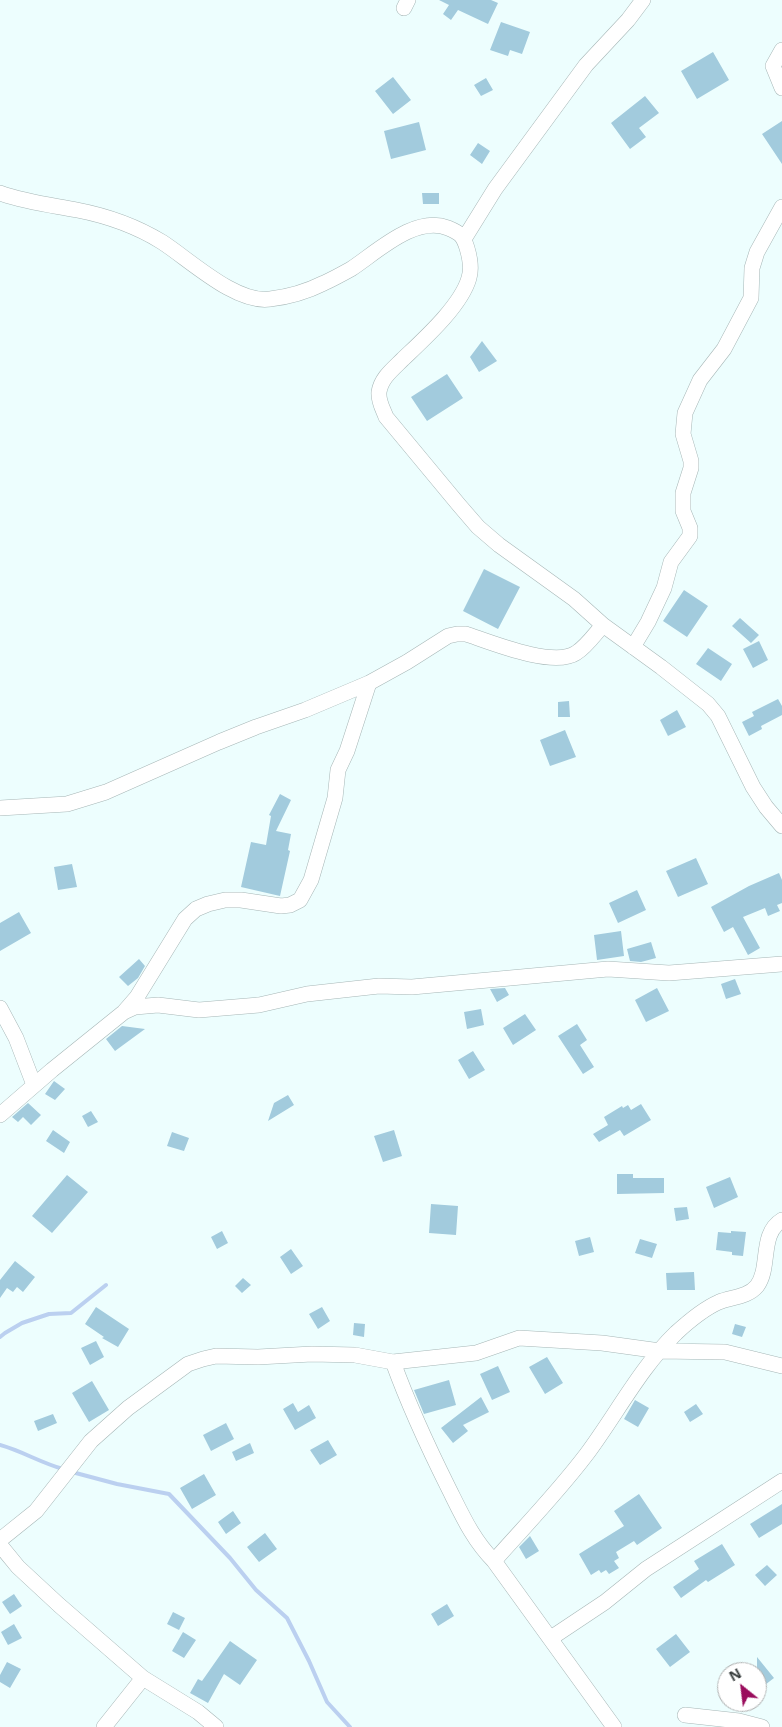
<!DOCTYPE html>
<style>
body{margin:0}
#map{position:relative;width:782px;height:1727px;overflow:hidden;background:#edfefe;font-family:"Open Sans",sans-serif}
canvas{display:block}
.north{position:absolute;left:717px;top:1662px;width:50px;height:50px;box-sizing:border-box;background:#fff;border:1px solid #afb1b1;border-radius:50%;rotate:331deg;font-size:14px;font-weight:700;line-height:20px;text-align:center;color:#363c3c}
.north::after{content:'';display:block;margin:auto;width:18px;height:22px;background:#9a0d5d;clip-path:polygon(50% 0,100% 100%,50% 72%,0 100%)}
</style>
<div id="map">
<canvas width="782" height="1727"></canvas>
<div class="north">N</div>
</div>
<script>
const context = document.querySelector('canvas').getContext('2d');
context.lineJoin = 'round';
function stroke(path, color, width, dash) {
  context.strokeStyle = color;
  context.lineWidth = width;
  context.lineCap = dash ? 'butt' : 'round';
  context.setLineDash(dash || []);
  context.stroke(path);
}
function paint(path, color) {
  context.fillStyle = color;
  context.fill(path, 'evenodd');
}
const stream = new Path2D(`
 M 0,1337 L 5,1333 L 22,1323 L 49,1314 L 71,1313 L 106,1285
 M 0,1445 C 22,1451 41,1463 63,1469
 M 72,1472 L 117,1484 L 169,1494 L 230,1558 L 256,1590 L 287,1618 L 309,1661 L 327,1702 L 350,1727`);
const building = new Path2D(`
 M 439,0 L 491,0 L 498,3 L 488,24 L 458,10 L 451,20 L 443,14 L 449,5 Z
 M 501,22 L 530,32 L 522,54 L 510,50 L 508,56 L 490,50 Z
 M 713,52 L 729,80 L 697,99 L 681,71 Z
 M 393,77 L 411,100 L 393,114 L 375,91 Z
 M 486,78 L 493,90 L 481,96 L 474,85 Z
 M 645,96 L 659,113 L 639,128 L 646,137 L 630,149 L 611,123 Z
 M 782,121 L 782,164 L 762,134 Z
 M 419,122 L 426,150 L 391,159 L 384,131 Z
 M 478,143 L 490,151 L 482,164 L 470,155 Z
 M 422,193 L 439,193 L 439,204 L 423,204 Z
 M 482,341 L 497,361 L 479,372 L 470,357 Z
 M 447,374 L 463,398 L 427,421 L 411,397 Z
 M 484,569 L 520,587 L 498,629 L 463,611 Z
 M 684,590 L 708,606 L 687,637 L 663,621 Z
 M 740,618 L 759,635 L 751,643 L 732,626 Z
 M 759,641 L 768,660 L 753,668 L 743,649 Z
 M 708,648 L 732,664 L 721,681 L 696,664 Z
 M 778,699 L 782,706 L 782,715 L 761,726 L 762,729 L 749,736 L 742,722 L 754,716 L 752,712 Z
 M 569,701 L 570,717 L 558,717 L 558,702 Z
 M 677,710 L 686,727 L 668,736 L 660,720 Z
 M 565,730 L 576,757 L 550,766 L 540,740 Z
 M 280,794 L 291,800 L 276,831 L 291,834 L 288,850 L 290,851 L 280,896 L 241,887 L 251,842 L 266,845 L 271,816 L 269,815 Z
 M 696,858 L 708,884 L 678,897 L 666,871 Z
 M 72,864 L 77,887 L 58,890 L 54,867 Z
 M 779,873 L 782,880 L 782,903 L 777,905 L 780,911 L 768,916 L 765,908 L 743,917 L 760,948 L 748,955 L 733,927 L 724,932 L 711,907 L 749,886 Z
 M 637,890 L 646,910 L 618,923 L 609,903 Z
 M 19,912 L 31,933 L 0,951 L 0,923 Z
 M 621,931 L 624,956 L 597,960 L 594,935 Z
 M 651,942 L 656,958 L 641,962 L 630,961 L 627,949 Z
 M 139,959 L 145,966 L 138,978 L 128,986 L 119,977 Z
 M 735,979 L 741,994 L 726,999 L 721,984 Z
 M 505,988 L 509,995 L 497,1002 L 490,989 Z
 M 657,988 L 669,1011 L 646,1022 L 635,1000 Z
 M 481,1009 L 484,1025 L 467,1029 L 464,1012 Z
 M 525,1014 L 536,1030 L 513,1045 L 503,1028 Z
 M 577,1024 L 587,1040 L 580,1045 L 594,1067 L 583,1074 L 558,1036 Z
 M 122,1026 L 145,1029 L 115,1051 L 106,1039 Z
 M 473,1051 L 485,1070 L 469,1079 L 458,1060 Z
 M 54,1081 L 65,1089 L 55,1100 L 45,1094 Z
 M 288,1095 L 294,1105 L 268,1121 L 274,1103 Z
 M 28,1103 L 41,1115 L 31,1125 L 23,1117 L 18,1122 L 12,1117 Z
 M 641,1104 L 651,1120 L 624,1136 L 620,1130 L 599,1142 L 593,1134 L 608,1125 L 604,1117 L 622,1106 L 623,1108 L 628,1105 L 631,1110 Z
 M 91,1111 L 98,1122 L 88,1127 L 82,1116 Z
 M 53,1130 L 70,1142 L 64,1153 L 46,1141 Z
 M 394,1130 L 402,1156 L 383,1162 L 374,1136 Z
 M 172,1132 L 189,1138 L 184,1151 L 167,1146 Z
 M 617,1174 L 633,1174 L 633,1178 L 664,1178 L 664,1193 L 617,1194 Z
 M 67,1175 L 88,1192 L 52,1233 L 32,1216 Z
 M 730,1177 L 738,1197 L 714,1208 L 706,1187 Z
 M 431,1204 L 458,1206 L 456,1235 L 429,1233 Z
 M 687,1207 L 689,1219 L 676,1221 L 674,1208 Z
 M 222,1231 L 228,1243 L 217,1249 L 211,1237 Z
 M 731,1231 L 746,1232 L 743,1256 L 732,1255 L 732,1252 L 716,1250 L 718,1232 L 731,1233 Z
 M 590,1237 L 594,1252 L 579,1256 L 575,1241 Z
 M 640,1239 L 657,1244 L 652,1258 L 635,1253 Z
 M 291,1249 L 303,1266 L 291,1274 L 280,1257 Z
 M 15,1261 L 35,1277 L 23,1292 L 17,1287 L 13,1292 L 7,1288 L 0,1298 L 0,1280 Z
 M 694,1272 L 695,1290 L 667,1290 L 666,1273 Z
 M 243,1278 L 251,1285 L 242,1293 L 235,1286 Z
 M 96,1307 L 129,1329 L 118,1347 L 102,1338 L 104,1337 L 85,1324 Z
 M 322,1307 L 330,1321 L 318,1329 L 309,1314 Z
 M 354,1323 L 365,1324 L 364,1337 L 353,1335 Z
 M 735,1324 L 746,1327 L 742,1337 L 732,1334 Z
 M 96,1341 L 104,1357 L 90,1365 L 81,1348 Z
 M 547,1357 L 563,1383 L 545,1394 L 529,1367 Z
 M 498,1366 L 510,1392 L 492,1400 L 480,1374 Z
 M 449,1380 L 456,1405 L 424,1414 L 414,1390 Z
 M 92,1381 L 109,1410 L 89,1422 L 72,1393 Z
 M 481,1397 L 489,1412 L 463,1425 L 468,1431 L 453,1443 L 441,1428 Z
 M 635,1400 L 649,1408 L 638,1427 L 624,1419 Z
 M 293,1403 L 298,1412 L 309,1405 L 316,1418 L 295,1430 L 283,1409 Z
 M 696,1404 L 703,1414 L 690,1422 L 684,1412 Z
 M 53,1414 L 57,1423 L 38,1431 L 34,1421 Z
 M 226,1423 L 234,1439 L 211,1451 L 203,1435 Z
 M 328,1440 L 337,1455 L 320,1465 L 310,1450 Z
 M 250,1443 L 254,1453 L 236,1461 L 232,1452 Z
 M 204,1474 L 216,1495 L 192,1509 L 180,1488 Z
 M 639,1494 L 662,1528 L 637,1545 L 634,1541 L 616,1552 L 619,1558 L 614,1561 L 619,1568 L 609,1574 L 606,1570 L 601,1573 L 599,1570 L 591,1575 L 579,1554 L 624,1526 L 614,1511 Z
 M 782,1504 L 782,1524 L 759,1538 L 750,1524 Z
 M 233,1511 L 241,1523 L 226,1534 L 218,1522 Z
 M 265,1533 L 277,1549 L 259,1562 L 247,1547 Z
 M 530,1536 L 539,1551 L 526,1559 L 519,1547 Z
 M 722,1544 L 735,1565 L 708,1582 L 706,1580 L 681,1598 L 673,1587 L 699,1569 L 694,1561 Z
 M 767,1565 L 777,1575 L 765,1586 L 755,1575 Z
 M 14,1594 L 22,1606 L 10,1614 L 2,1602 Z
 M 447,1604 L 454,1616 L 438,1626 L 431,1614 Z
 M 173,1612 L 185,1618 L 179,1630 L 167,1624 Z
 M 14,1624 L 22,1638 L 8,1645 L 1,1632 Z
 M 183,1632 L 196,1640 L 184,1658 L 172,1651 Z
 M 676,1634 L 690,1652 L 670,1667 L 656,1649 Z
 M 230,1641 L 257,1660 L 240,1685 L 224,1674 L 208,1703 L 190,1693 L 198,1679 L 202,1681 Z
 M 757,1657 L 774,1678 L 757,1691 Z
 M 7,1662 L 21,1669 L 10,1688 L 0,1682 L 0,1675 Z`);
const street = new Path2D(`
 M 404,8 L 408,0
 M 782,50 L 773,66 L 782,88
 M 0,193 C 25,202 51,205 77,210 C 108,216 136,226 162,242 C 190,260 236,304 270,299 C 288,297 308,291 324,283 C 333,279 342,274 351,269 C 377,252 415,215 448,228 C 460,233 463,235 467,248 C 470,258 472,268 469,278 C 461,306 424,339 403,359 C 393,369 381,378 379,392 C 378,401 383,409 386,417 L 459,505 L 478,527 L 499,545 L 574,599 L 603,625 L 661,667 L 708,704 L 718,716 L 753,787 L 766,807 L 782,826
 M 464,239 L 495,189 L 586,65 L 628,20 L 643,0
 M 633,647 L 648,622 L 664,588 L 671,562 L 690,536 L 690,528 L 683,511 L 683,493 L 691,468 L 691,461 L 683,434 L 685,413 L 700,380 L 724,349 L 751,298 L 752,268 L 757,252 L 782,207
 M 0,808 L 67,804 L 106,792 L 219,742 L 256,727 L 305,710 L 369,683 L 407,662 L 448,636 L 457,634 L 466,634 C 490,642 553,668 576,653 C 586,647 595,634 603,625
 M 0,1008 L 16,1038 L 34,1085
 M 124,1012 L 135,1007 L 158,1005 L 199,1010 L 259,1005 L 307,994 L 379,986 L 412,987 L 608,969 L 669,973 L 782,964
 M 0,1115 L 52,1070 L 124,1012 L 137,997 L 185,919 L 196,909 L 208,904 L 225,900 L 241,900 L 281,906 L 290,905 L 300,900 L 311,880 L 335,798 L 338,770 L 347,751 L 369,683
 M 393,1362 C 409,1406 428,1447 449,1489 C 462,1515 473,1540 494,1561 L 614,1727
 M 0,1540 L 36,1511 L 91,1441 L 128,1408 L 188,1364 L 203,1359 L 216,1356 L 258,1357 L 312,1354 L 355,1355 L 393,1362 L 476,1353 L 519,1338 L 602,1343 L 660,1351 L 725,1352 L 782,1366
 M 0,1545 L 18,1567 L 59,1605 L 143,1678 L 198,1712 L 216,1727
 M 494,1561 C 525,1526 558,1492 586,1455 C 616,1415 640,1368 676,1333 C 689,1321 703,1309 719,1302 C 732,1297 748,1297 757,1286 C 771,1267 759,1234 782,1220
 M 551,1638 L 605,1602 L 646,1569 L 782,1481
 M 685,1715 L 739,1721 L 762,1727
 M 104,1727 L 143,1678`);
stroke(stream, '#bbd0f0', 4);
paint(building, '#a2cbdd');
stroke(street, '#a6b6b6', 16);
stroke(street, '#fff', 15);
</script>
